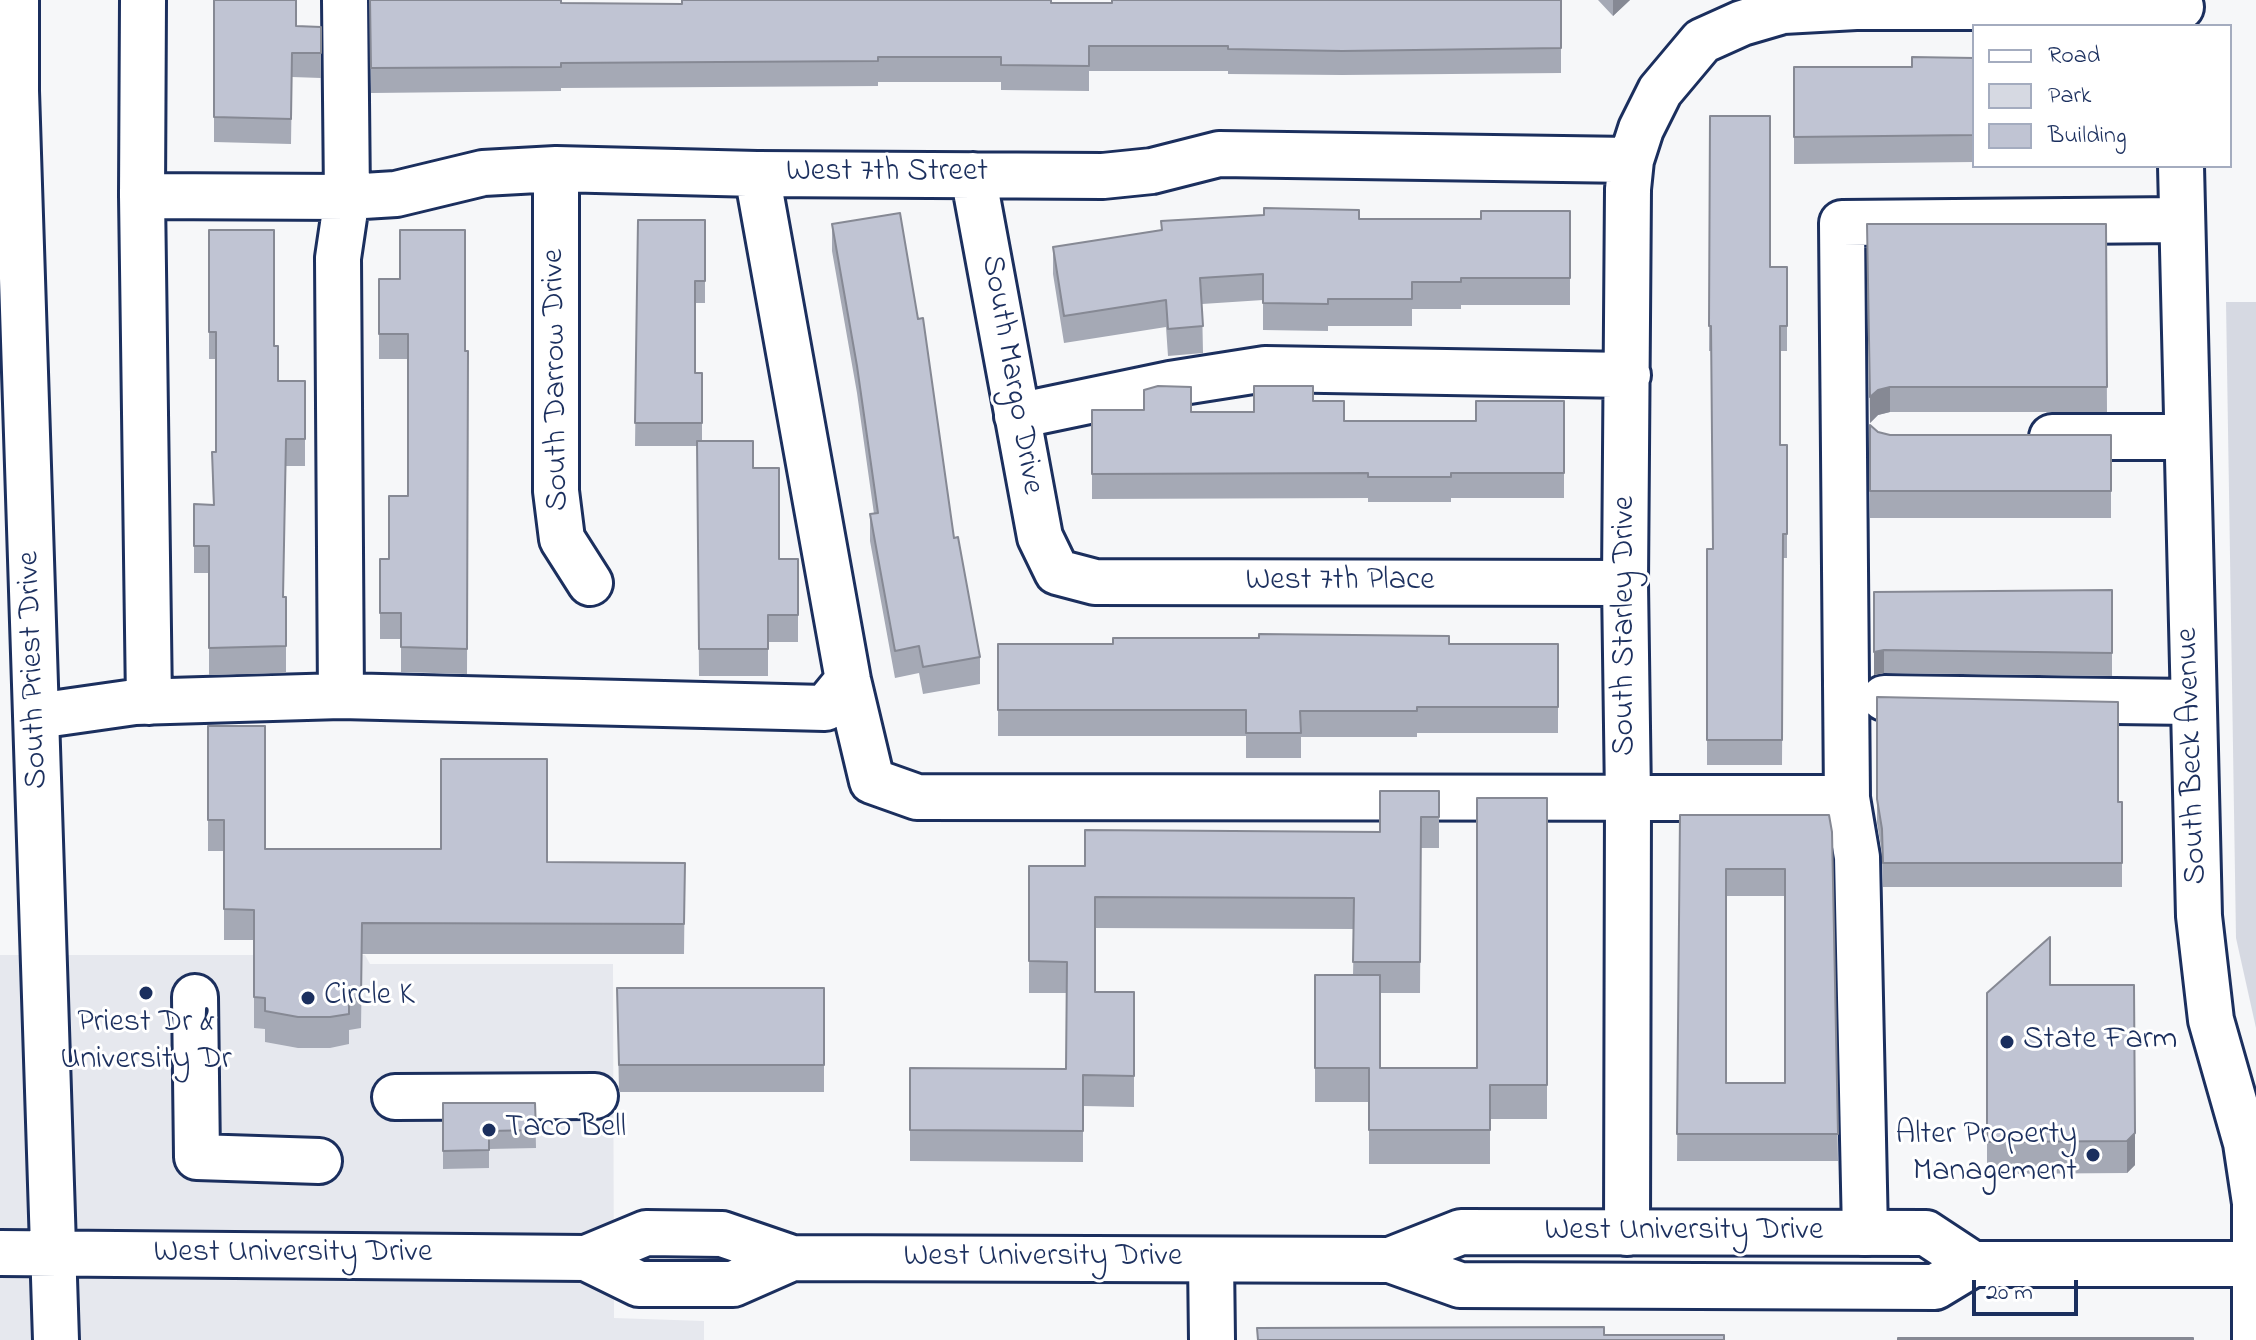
<!DOCTYPE html>
<style>
body{margin:0}
#map{position:relative;width:2256px;height:1340px;overflow:hidden;background:#f6f7f9;font-family:"Indie Flower",sans-serif}
canvas{display:block}
.legend{position:absolute;left:1972px;top:24px;width:260px;height:144px;box-sizing:border-box;background:#fff;border:2px solid #a4acbf;margin:0;padding:10px 14px;list-style:none;font-size:24px;color:#1b2f5e}
.legend li{display:flex;align-items:center;gap:16px;height:40px}
.legend b{width:40px;border:2px solid #a4acbf}
.scale{position:absolute;left:1972px;top:1280px;width:106px;height:36px;box-sizing:border-box;border:4px solid #1b2f5e;border-top:0;padding-left:10px;font-size:24px;line-height:28px;white-space:nowrap;color:#1b2f5e;-webkit-text-stroke:6px #fff;paint-order:stroke}
</style>
<div id="map">
<canvas width="2256" height="1340"></canvas>
<ul class="legend">
<li><b style="height:10px;background:#fff"></b>Road</li>
<li><b style="height:22px;background:#d6d9e2"></b>Park</li>
<li><b style="height:22px;background:#c0c4d3"></b>Building</li>
</ul>
<div class="scale">20 m</div>
</div>
<script>
const context = document.querySelector('canvas').getContext('2d');
context.lineJoin = 'round';
function paint(path, color) {
  context.fillStyle = color;
  context.fill(path, 'evenodd');
}
function stroke(path, color, width, dash) {
  context.strokeStyle = color;
  context.lineWidth = width;
  context.lineCap = dash ? 'butt' : 'round';
  context.setLineDash(dash || []);
  context.stroke(path);
}
function drawText(font, color, halo, rows, align = 'center') {
  context.font = font + ' "Indie Flower",sans-serif';
  context.lineWidth = 6;
  context.setLineDash([]);
  context.textBaseline = 'middle';
  context.strokeStyle = halo;
  context.fillStyle = color;
  for (const [text, x, y, turn = 0] of rows) {
    context.save();
    context.translate(x, y);
    context.rotate((+turn || 0) * Math.PI / 180);
    context.textAlign = isNaN(turn) ? turn : align;
    if (halo) context.strokeText(text, 0, 0);
    context.fillText(text, 0, 0);
    context.restore();
  }
}
const built = new Path2D(`
 M 0,955 L 365,955 L 370,964 L 613,964 L 614,1318 L 704,1321 L 704,1340 L 0,1340 Z`);
const green = new Path2D(`
 M 2226,302 L 2256,302 L 2256,1028 L 2236,938 Z`);
const minor = new Path2D(`
 M 143,0 L 142,196 L 149,702
 M 2181,166 L 2199,916 L 2211,1020 L 2246,1143 L 2255,1203 L 2255,1340
 M 556,169 L 556,491 L 562,539 L 590,583
 M 757,174 L 848,680 L 872,781 L 917,797 L 1847,798
 M 973,175 L 1040,537 L 1057,572 L 1095,582 L 1625,583
 M 142,196 L 347,197 L 396,194 L 483,173 L 556,169 L 757,174 L 1103,176 L 1152,171 L 1219,154 L 1631,160
 M 1017,416 L 1170,384 L 1265,369 L 1628,375
 M 2052,437 L 2185,437
 M 341,696 L 338,258 L 347,197 L 345,0
 M 1884,698 L 2192,702
 M 37,716 L 135,702 L 341,696 L 825,708 L 848,680
 M 195,997 L 197,1157 L 319,1161
 M 395,1097 L 595,1096
 M 1627,1233 L 1628,798 L 1625,583 L 1628,189 L 1631,160 L 1641,129 L 1660,91 L 1702,41 L 1742,23 L 1783,11 L 1856,7 L 2181,7
 M 1865,1233 L 1857,857 L 1847,798 L 1842,223 L 2180,220
 M 1211,1260 L 1212,1340`);
const major = new Path2D(`
 M 16,0 L 16,91 L 56,1340
 M 0,1253 L 586,1258 L 646,1233 L 722,1234 L 792,1258 L 1390,1260 L 1460,1285 L 1935,1287 L 1973,1264 L 2256,1264
 M 586,1258 L 639,1284 L 733,1284 L 792,1258
 M 1390,1260 L 1461,1232 L 1926,1233 L 1973,1264`);
const wall = new Path2D(`
 M 214,0 L 296,26 L 321,27 L 321,78 L 292,77 L 291,144 L 214,142 Z
 M 370,0 L 682,4 L 1112,3 L 1561,0 L 1561,73 L 1342,75 L 1228,74 L 1228,71 L 1089,71 L 1089,91 L 1001,90 L 1001,82 L 878,82 L 878,86 L 561,88 L 561,91 L 371,93 Z
 M 1598,0 L 1630,0 L 1613,16 Z
 M 1974,58 L 1974,162 L 1794,164 L 1794,67 L 1912,67 Z
 M 1710,116 L 1770,267 L 1787,267 L 1787,351 L 1780,351 L 1780,445 L 1787,445 L 1787,558 L 1783,558 L 1782,765 L 1707,765 L 1707,549 L 1713,549 L 1711,351 L 1709,351 Z
 M 1570,211 L 1570,305 L 1461,305 L 1461,309 L 1412,309 L 1412,326 L 1328,326 L 1328,331 L 1263,330 L 1263,300 L 1202,304 L 1203,353 L 1168,356 L 1166,327 L 1064,343 L 1053,274 L 1053,247 L 1359,219 L 1481,219 Z
 M 638,220 L 705,220 L 705,303 L 695,303 L 695,373 L 702,373 L 702,441 L 753,468 L 779,559 L 798,559 L 798,642 L 768,642 L 768,676 L 699,676 L 697,446 L 635,446 Z
 M 832,224 L 954,538 L 980,657 L 980,684 L 923,694 L 919,673 L 895,678 L 870,541 L 870,514 L 874,514 L 857,393 L 832,251 Z
 M 1867,224 L 2106,224 L 2107,412 L 1890,412 L 1878,415 L 1870,423 Z
 M 209,230 L 274,346 L 278,381 L 305,381 L 305,466 L 286,466 L 283,597 L 286,597 L 286,673 L 209,675 L 209,573 L 194,573 L 194,504 L 213,505 L 212,452 L 216,452 L 216,359 L 209,359 Z
 M 379,279 L 465,351 L 468,351 L 467,674 L 401,672 L 401,639 L 380,639 L 380,559 L 389,559 L 408,496 L 408,359 L 379,359 Z
 M 1313,401 L 1344,421 L 1476,421 L 1564,401 L 1564,498 L 1451,498 L 1451,502 L 1368,502 L 1368,498 L 1092,499 L 1092,410 L 1254,412 Z
 M 1870,425 L 1878,432 L 1890,435 L 2111,435 L 2111,518 L 1870,518 Z
 M 2112,590 L 2112,676 L 1884,673 L 1874,675 L 1874,592 Z
 M 998,644 L 1558,644 L 1558,733 L 1417,733 L 1417,737 L 1301,737 L 1301,758 L 1246,758 L 1246,736 L 998,736 Z
 M 1877,697 L 2118,802 L 2122,802 L 2122,887 L 1883,887 L 1882,853 L 1877,823 Z
 M 208,726 L 265,849 L 547,862 L 685,863 L 684,954 L 362,954 L 361,1028 L 349,1030 L 349,1044 L 330,1048 L 298,1048 L 265,1042 L 265,1029 L 254,1028 L 254,940 L 224,940 L 224,851 L 208,851 Z
 M 1439,791 L 1439,848 L 1421,848 L 1420,993 L 1380,993 L 1380,1068 L 1477,1068 L 1547,798 L 1547,1119 L 1490,1119 L 1490,1164 L 1369,1164 L 1369,1102 L 1315,1102 L 1315,975 L 1353,975 L 1354,929 L 1095,928 L 1095,992 L 1134,992 L 1134,1107 L 1083,1106 L 1083,1162 L 910,1161 L 910,1068 L 1066,1069 L 1067,993 L 1029,993 L 1029,866 L 1085,866 L 1380,832 Z
 M 1680,815 L 1832,832 L 1838,1161 L 1677,1161 ZM 1726,896 L 1785,896 L 1785,1083 L 1726,1083 Z
 M 2050,985 L 2134,985 L 2135,1165 L 2127,1173 L 1987,1174 L 1987,993 Z
 M 617,988 L 824,988 L 824,1092 L 619,1092 Z
 M 443,1103 L 535,1103 L 536,1148 L 489,1149 L 489,1168 L 443,1169 Z`);
const shadedWall = new Path2D(`
 M 1613,0 L 1630,0 L 1613,16 Z
 M 1890,387 L 1890,412 L 1878,415 L 1870,423 L 1870,397 L 1878,390 Z
 M 1884,650 L 1884,673 L 1874,675 L 1874,652 Z
 M 2135,1133 L 2135,1165 L 2127,1173 L 2127,1141 Z`);
const building = new Path2D(`
 M 214,0 L 296,0 L 296,26 L 321,27 L 321,53 L 292,53 L 291,119 L 214,117 Z
 M 370,0 L 561,0 L 561,3 L 682,4 L 682,0 L 1051,0 L 1051,3 L 1112,3 L 1112,0 L 1561,0 L 1561,48 L 1342,51 L 1228,49 L 1228,46 L 1089,46 L 1089,66 L 1001,65 L 1001,57 L 878,57 L 878,61 L 561,63 L 561,67 L 371,68 Z
 M 1912,57 L 1974,58 L 1974,135 L 1794,137 L 1794,67 L 1912,67 Z
 M 1710,116 L 1770,116 L 1770,267 L 1787,267 L 1787,326 L 1780,326 L 1780,445 L 1787,445 L 1787,534 L 1783,534 L 1782,740 L 1707,740 L 1707,549 L 1713,549 L 1711,326 L 1709,326 Z
 M 1264,208 L 1359,210 L 1359,219 L 1481,219 L 1481,211 L 1570,211 L 1570,278 L 1461,278 L 1461,282 L 1412,282 L 1412,299 L 1328,299 L 1328,304 L 1263,303 L 1263,274 L 1200,278 L 1203,326 L 1168,329 L 1166,300 L 1064,316 L 1053,247 L 1162,230 L 1161,221 L 1264,215 Z
 M 900,213 L 918,319 L 923,318 L 954,538 L 958,537 L 980,657 L 923,667 L 919,646 L 895,651 L 870,514 L 878,513 L 857,366 L 832,224 Z
 M 638,220 L 705,220 L 705,281 L 695,281 L 695,373 L 702,373 L 702,423 L 635,423 Z
 M 1867,224 L 2106,224 L 2107,387 L 1890,387 L 1878,390 L 1870,397 Z
 M 209,230 L 274,230 L 274,346 L 278,346 L 278,381 L 305,381 L 305,439 L 286,439 L 283,597 L 286,597 L 286,646 L 209,648 L 209,546 L 194,546 L 194,504 L 214,505 L 212,452 L 216,452 L 216,332 L 209,332 Z
 M 400,230 L 465,230 L 465,351 L 468,351 L 467,649 L 401,647 L 401,613 L 380,613 L 380,559 L 389,559 L 389,496 L 408,496 L 408,334 L 379,334 L 379,279 L 400,279 Z
 M 1158,386 L 1191,387 L 1191,412 L 1254,412 L 1254,386 L 1313,386 L 1313,401 L 1344,401 L 1344,421 L 1476,421 L 1476,401 L 1564,401 L 1564,473 L 1451,473 L 1451,477 L 1368,477 L 1368,473 L 1092,474 L 1092,410 L 1144,410 L 1144,390 Z
 M 1870,425 L 1878,432 L 1890,435 L 2111,435 L 2111,491 L 1870,491 Z
 M 697,441 L 753,441 L 753,468 L 779,468 L 779,559 L 798,559 L 798,615 L 768,615 L 768,649 L 699,649 Z
 M 2112,590 L 2112,653 L 1884,650 L 1874,652 L 1874,592 Z
 M 1259,634 L 1449,636 L 1449,644 L 1558,644 L 1558,707 L 1417,707 L 1417,711 L 1300,711 L 1301,733 L 1246,733 L 1246,710 L 998,710 L 998,644 L 1113,644 L 1113,638 L 1259,638 Z
 M 1877,697 L 2118,702 L 2118,802 L 2122,802 L 2122,863 L 1883,863 L 1882,829 L 1877,799 Z
 M 208,726 L 265,726 L 265,849 L 441,849 L 441,759 L 547,759 L 547,862 L 685,863 L 684,924 L 362,923 L 361,998 L 349,999 L 349,1014 L 330,1017 L 298,1017 L 265,1011 L 265,998 L 254,997 L 254,910 L 224,909 L 224,820 L 208,820 Z
 M 1380,791 L 1439,791 L 1439,817 L 1421,817 L 1420,962 L 1353,962 L 1354,898 L 1095,897 L 1095,992 L 1134,992 L 1134,1076 L 1083,1075 L 1083,1131 L 910,1130 L 910,1068 L 1066,1069 L 1067,962 L 1029,961 L 1029,866 L 1085,866 L 1085,830 L 1380,832 Z
 M 1477,798 L 1547,798 L 1547,1085 L 1490,1085 L 1490,1130 L 1369,1130 L 1369,1068 L 1315,1068 L 1315,975 L 1380,975 L 1380,1068 L 1477,1068 Z
 M 1680,815 L 1829,815 L 1832,832 L 1838,1134 L 1677,1134 ZM 1726,869 L 1785,869 L 1785,1083 L 1726,1083 Z
 M 2050,937 L 2050,985 L 2134,985 L 2135,1133 L 2127,1141 L 1987,1142 L 1987,993 Z
 M 617,988 L 824,988 L 824,1065 L 619,1065 Z
 M 443,1103 L 535,1103 L 536,1130 L 489,1131 L 489,1150 L 443,1151 Z
 M 1604,1327 L 1604,1335 L 1724,1335 L 1724,1340 L 1258,1340 L 1257,1328 Z
 M 1898,1338 L 2193,1338 L 2193,1340 L 1898,1340 Z`);
const markers = [
 [146,993,8,"#1b2f5e"],
 [308,998,8,"#1b2f5e"],
 [2007,1042,8,"#1b2f5e"],
 [489,1130,8,"#1b2f5e"],
 [2093,1155,8,"#1b2f5e"]
];
const streetNames = [
 ["West 7th Street",887,174],
 ["South Margo Drive",1010,375,80],
 ["South Darrow Drive",558,380,-91],
 ["West 7th Place",1340,583],
 ["South Starley Drive",1627,626,-90],
 ["South Priest Drive",35,670,-92],
 ["South Beck Avenue",2194,756,-92],
 ["West University Drive",1684,1233],
 ["West University Drive",293,1255],
 ["West University Drive",1043,1259]
];
const poiNames = [
 ["Circle K",324,998],
 ["Priest Dr &",146,1025,"center"],
 ["University Dr",146,1062,"center"],
 ["State Farm",2023,1042],
 ["Taco Bell",505,1130],
 ["Alter Property",2077,1137,"right"],
 ["Management",2077,1174,"right"]
];
paint(built, '#e6e8ee');
paint(green, '#d6d9e2');
stroke(minor, '#1b2f5e', 50);
stroke(major, '#1b2f5e', 50);
stroke(minor, '#fff', 44);
stroke(major, '#fff', 44);
paint(wall, '#a5a9b5');
paint(shadedWall, '#868994');
paint(building, '#c0c4d3');
stroke(building, '#868994', 2);
for (const [x, y, r, color] of markers) {
  const dot = new Path2D();
  dot.arc(x, y, r, 0, 2 * Math.PI);
  context.fillStyle = color;
  context.fill(dot);
  stroke(dot, '#fff', 3);
}
drawText('32px', '#1b2f5e', '#fff', streetNames);
drawText('32px', '#1b2f5e', '#fff', poiNames, 'left');
</script>
